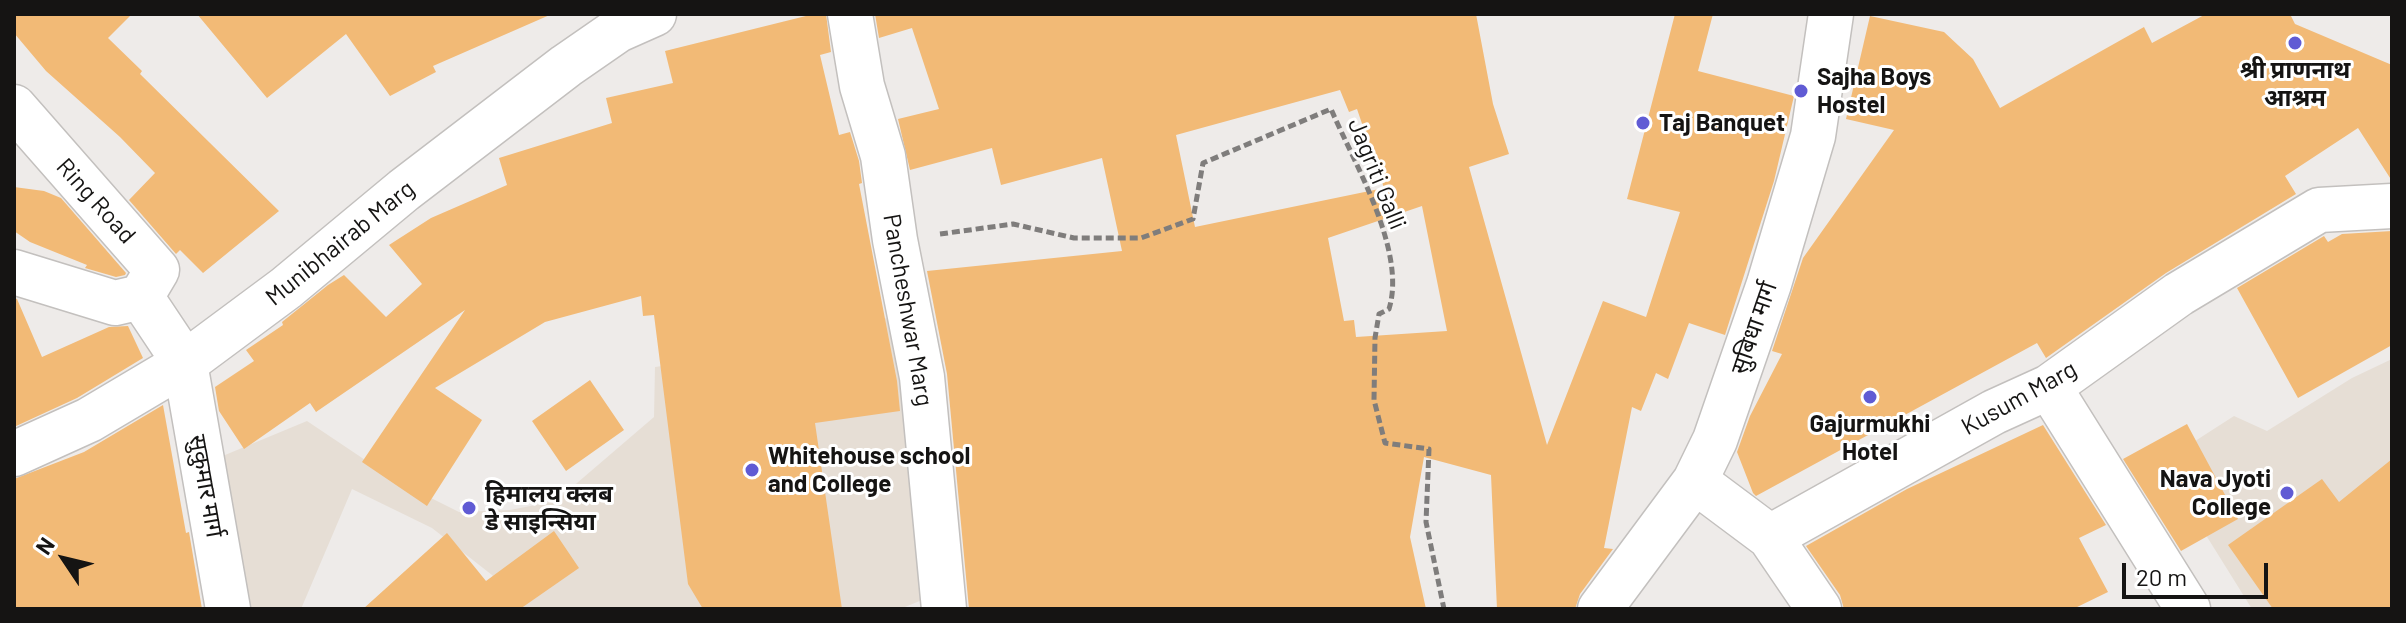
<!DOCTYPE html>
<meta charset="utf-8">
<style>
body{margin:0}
#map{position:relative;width:2406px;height:623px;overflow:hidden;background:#eeebe9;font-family:Barlow,sans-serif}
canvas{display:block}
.frame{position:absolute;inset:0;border:16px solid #151413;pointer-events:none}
.north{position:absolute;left:24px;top:519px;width:80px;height:80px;-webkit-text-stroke:6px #fff;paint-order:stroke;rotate:305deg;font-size:22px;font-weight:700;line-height:32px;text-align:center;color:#151413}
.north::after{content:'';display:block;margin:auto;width:28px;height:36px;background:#151413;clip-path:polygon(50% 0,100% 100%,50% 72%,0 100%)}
.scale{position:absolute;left:2122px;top:563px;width:146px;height:36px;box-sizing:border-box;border:4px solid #151413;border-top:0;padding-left:10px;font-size:24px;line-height:28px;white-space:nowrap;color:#151413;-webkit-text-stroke:6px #fff;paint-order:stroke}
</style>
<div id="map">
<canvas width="2406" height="623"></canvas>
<div class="frame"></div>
<div class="north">N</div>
<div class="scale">20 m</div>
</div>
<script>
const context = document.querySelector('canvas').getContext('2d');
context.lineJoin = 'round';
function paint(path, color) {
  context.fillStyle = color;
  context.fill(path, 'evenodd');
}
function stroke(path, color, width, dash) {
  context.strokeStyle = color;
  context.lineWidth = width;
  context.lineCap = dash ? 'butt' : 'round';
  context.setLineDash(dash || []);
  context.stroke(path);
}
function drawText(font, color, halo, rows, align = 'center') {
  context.font = font + ' Barlow,"Noto Sans Devanagari",sans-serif';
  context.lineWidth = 6;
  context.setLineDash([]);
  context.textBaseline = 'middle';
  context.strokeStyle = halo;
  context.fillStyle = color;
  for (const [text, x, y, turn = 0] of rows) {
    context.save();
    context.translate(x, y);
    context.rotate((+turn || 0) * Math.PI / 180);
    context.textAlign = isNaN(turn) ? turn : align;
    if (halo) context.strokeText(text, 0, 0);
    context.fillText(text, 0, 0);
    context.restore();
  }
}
const built = new Path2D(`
 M 896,317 L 927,598 L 900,609 L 522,609 L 492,575 L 432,528 L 352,489 L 301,609 L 240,609 L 213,460 L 307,421 L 395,480 L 459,512 L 510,510 L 556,501 L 654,417 L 655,367 L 744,355 L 752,336 Z
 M 2392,359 L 2392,609 L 2252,609 L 2161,463 L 2234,416 L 2267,431 L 2352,378 Z`);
const building = new Path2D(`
 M 14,14 L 132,14 L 108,38 L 142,71 L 140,74 L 279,211 L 203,273 L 180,250 L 176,254 L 129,200 L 155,173 L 120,137 L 46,71 L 14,33 Z
 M 197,14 L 552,14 L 433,66 L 436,72 L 390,96 L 346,34 L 267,98 Z
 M 814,14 L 826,14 L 831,52 L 820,55 L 839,135 L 850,132 L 859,161 L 862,183 L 859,184 L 897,381 L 900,411 L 815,423 L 842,609 L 703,609 L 688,584 L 654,315 L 643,316 L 641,296 L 545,322 L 435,388 L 482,420 L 427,506 L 362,462 L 465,310 L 316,412 L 310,403 L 244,449 L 219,411 L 215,387 L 254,361 L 246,350 L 283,325 L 282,322 L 328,285 L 344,275 L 386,317 L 422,284 L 389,245 L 431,218 L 507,185 L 499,158 L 612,123 L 606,98 L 673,83 L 665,51 Z
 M 875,14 L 1476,14 L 1493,104 L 1509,154 L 1469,167 L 1547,445 L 1603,301 L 1646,317 L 1680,212 L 1627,199 L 1675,14 L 1713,14 L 1698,71 L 1794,96 L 1774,181 L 1725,335 L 1689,323 L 1668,379 L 1656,373 L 1641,411 L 1632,407 L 1604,548 L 1613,549 L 1580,594 L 1575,609 L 1497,609 L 1491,475 L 1424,457 L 1410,537 L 1426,609 L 969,609 L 947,374 L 927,271 L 1122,251 L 1102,158 L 1001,185 L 992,148 L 910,170 L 898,119 L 939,109 L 912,28 L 879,38 ZM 1340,90 L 1349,112 L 1357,109 L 1384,188 L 1195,227 L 1176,135 ZM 1422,206 L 1447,331 L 1356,337 L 1354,320 L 1344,321 L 1328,238 Z
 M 2206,14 L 2290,14 L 2295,24 L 2392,65 L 2392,181 L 2358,128 L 2285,176 L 2296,194 L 2166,273 L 2046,358 L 2037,343 L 1756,496 L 1753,493 L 1737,452 L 1750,416 L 1782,354 L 1772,351 L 1803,258 L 1894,130 L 1846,119 L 1870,16 L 1944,32 L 1973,59 L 2000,108 L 2144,27 L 2152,43 Z
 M 14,187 L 44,191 L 61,198 L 126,273 L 125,275 L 116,277 L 85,268 L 87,265 L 30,242 L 14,231 Z
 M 2392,231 L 2392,345 L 2298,398 L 2237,288 L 2324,236 L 2328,242 L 2342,234 Z
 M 14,298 L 17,299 L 42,357 L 109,327 L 128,326 L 143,358 L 77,398 L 14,427 Z
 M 590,380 L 624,430 L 566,471 L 532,421 Z
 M 163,405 L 186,533 L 189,532 L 202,609 L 14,609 L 14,479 L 84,452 Z
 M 2187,424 L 2238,519 L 2181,551 L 2123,459 Z
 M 2043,425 L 2106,525 L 2079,538 L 2108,592 L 2073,609 L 1844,609 L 1840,595 L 1806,546 L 1907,489 Z
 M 2392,459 L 2392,609 L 2273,609 L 2228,545 L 2322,479 L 2339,502 Z
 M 554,531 L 579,568 L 520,609 L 363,609 L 447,533 L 486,581 Z`);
const path = new Path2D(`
 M 940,234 L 1013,224 L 1074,238 L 1141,238 L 1193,219 L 1203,163 L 1331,109 C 1354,163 1407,251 1389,309 L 1379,314 L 1375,338 L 1374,400 L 1385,443 L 1429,449 L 1426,522 L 1444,609`);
const minor = new Path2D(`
 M 850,14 L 862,86 L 883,156 L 895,240 L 922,377 L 944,609
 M 14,107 L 157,270 L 141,297
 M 14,272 L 115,303 L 141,297 L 185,363 L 228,609
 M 2049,387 L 2188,609
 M 14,454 L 89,420 L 185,363 L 286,288 L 404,190 L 566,66 L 618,30 L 654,14
 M 1695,481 L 1770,537 L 1994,412 L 2049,387 L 2179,294 L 2319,210 L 2392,206
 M 1770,537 L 1819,609
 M 1600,609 L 1695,481 L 1715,440 L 1769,284 L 1813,136 L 1831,14`);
const markers = [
 [2295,43,8,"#605bd4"],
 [1801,91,8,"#605bd4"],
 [1643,123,8,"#605bd4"],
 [1870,397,8,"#605bd4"],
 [752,470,8,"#605bd4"],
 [2287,493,8,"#605bd4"],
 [469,508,8,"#605bd4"]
];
const poiNames = [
 ["श्री प्राणनाथ",2295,70,"center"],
 ["आश्रम",2295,98,"center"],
 ["Sajha Boys",1817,77],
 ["Hostel",1817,105],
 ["Taj Banquet",1659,123],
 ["Gajurmukhi",1870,424,"center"],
 ["Hotel",1870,452,"center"],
 ["Whitehouse school",768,456],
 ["and College",768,484],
 ["Nava Jyoti",2271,479,"right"],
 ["College",2271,507,"right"],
 ["हिमालय क्लब",485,494],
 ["डे साइन्सिया",485,522]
];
const streetNames = [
 ["Jagriti Galli",1377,174,68],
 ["Ring Road",96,201,48],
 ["Munibhairab Marg",340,243,-39],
 ["Pancheshwar Marg",908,310,80],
 ["सुबिधा मार्ग",1754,328,-71],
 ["Kusum Marg",2019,398,-29],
 ["सुकुमार मार्ग",206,486,80]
];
paint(built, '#e6ded5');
paint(building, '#f2ba76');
stroke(minor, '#c3c0be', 47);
stroke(path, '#7f7d7c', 5, [8, 4]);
stroke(minor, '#fff', 44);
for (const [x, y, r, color] of markers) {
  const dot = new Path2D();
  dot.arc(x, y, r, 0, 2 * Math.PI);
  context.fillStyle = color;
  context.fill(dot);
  stroke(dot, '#fff', 3);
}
drawText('bold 24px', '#151413', '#fff', poiNames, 'left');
drawText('24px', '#151413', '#fff', streetNames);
</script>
